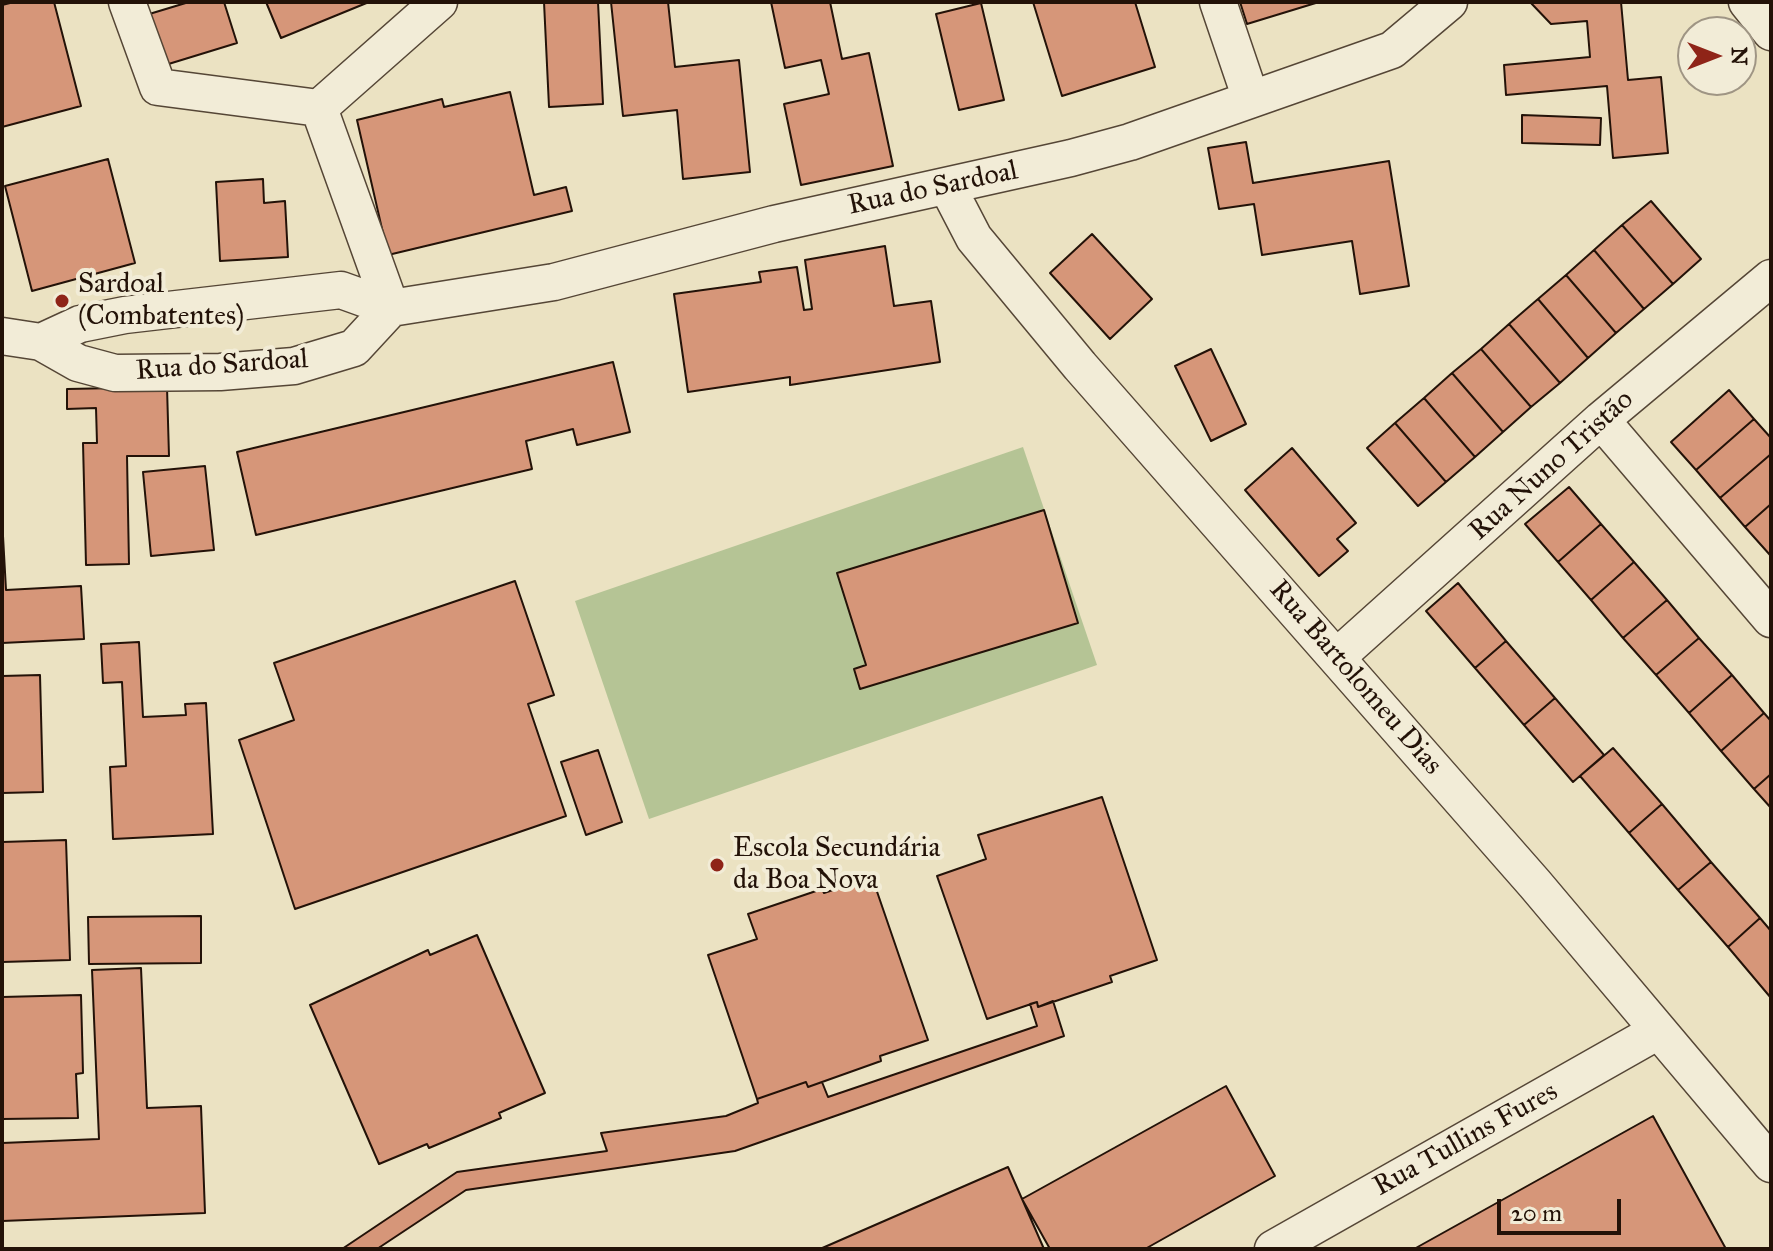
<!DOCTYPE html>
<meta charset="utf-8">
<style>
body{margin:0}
#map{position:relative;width:1773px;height:1251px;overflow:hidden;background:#ebe2c2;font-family:"IM FELL Great Primer",serif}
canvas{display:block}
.frame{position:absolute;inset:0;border:4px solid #231208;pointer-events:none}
.north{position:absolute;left:1677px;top:16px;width:80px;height:80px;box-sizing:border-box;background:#f2ecd7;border:2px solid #9f9584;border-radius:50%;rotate:90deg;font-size:22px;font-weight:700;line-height:32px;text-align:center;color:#231208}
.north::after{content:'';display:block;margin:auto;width:28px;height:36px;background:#8f2418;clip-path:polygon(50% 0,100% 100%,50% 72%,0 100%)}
.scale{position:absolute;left:1497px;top:1199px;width:124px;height:36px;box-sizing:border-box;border:4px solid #231208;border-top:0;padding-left:10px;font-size:24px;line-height:28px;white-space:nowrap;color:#231208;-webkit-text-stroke:6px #f2ecd7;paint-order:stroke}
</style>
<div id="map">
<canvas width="1773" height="1251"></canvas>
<div class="frame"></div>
<div class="north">N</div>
<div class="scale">20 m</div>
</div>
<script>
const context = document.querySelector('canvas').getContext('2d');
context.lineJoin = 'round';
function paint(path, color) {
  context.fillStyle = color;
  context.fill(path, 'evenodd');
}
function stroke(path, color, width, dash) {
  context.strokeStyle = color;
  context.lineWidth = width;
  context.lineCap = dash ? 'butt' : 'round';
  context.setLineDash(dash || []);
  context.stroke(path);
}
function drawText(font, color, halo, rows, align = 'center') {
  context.font = font + ' "IM FELL Great Primer",serif';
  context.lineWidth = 8;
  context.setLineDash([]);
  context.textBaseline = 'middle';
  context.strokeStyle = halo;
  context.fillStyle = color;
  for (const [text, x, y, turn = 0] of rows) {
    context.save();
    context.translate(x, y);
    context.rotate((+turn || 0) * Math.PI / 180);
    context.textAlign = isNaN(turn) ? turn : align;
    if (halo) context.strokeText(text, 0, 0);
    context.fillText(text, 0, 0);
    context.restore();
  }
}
const green = new Path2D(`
 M 1023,447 L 1097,665 L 649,819 L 575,601 Z`);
const building = new Path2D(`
 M 14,2 L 54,2 L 81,106 L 2,127 L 2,5 Z
 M 189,2 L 224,2 L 237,43 L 162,66 L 146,15 Z
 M 266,2 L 369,2 L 281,38 Z
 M 544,2 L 598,2 L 603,104 L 549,107 Z
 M 611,2 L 668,2 L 675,67 L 739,60 L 750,172 L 683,179 L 677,110 L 623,116 Z
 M 771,2 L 830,2 L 842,59 L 869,53 L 893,166 L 801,185 L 784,104 L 829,94 L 821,60 L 785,68 Z
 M 1033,2 L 1135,2 L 1155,67 L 1062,96 Z
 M 1240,2 L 1319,2 L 1247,24 Z
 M 1530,2 L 1621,2 L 1628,80 L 1661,77 L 1668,153 L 1613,158 L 1607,86 L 1506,95 L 1504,65 L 1590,57 L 1587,21 L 1551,24 Z
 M 981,3 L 1004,100 L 959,110 L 936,14 Z
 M 510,92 L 534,195 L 566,187 L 572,211 L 388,255 L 357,120 L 442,99 L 444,107 Z
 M 1522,115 L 1601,118 L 1600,145 L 1522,143 Z
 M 1246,142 L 1253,183 L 1389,161 L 1409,286 L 1360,294 L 1352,241 L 1262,255 L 1254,204 L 1219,209 L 1208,148 Z
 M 108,159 L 135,263 L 32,291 L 5,186 Z
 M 263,179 L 264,203 L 285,201 L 288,257 L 220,261 L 216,182 Z
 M 1651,201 L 1701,259 L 1673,284 L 1622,225 Z
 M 1622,225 L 1673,284 L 1644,309 L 1594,250 Z
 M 1092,234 L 1152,299 L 1110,339 L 1050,273 Z
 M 885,246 L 894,306 L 931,301 L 940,362 L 790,385 L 790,377 L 688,392 L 674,294 L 761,282 L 759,272 L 797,267 L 804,310 L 812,309 L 805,260 Z
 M 1594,250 L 1644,309 L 1616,333 L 1566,275 Z
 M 1566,275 L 1616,333 L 1588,358 L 1538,299 Z
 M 1538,299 L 1588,358 L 1560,383 L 1509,324 Z
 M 1509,324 L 1560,383 L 1531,407 L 1481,349 Z
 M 1211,349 L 1246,424 L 1211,441 L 1175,366 Z
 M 1481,349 L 1531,407 L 1503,432 L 1452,373 Z
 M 613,362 L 630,432 L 577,445 L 573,429 L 526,441 L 532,469 L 256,535 L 237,452 Z
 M 1452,373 L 1503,432 L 1475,457 L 1424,398 Z
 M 167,387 L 169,456 L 127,456 L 129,564 L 86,565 L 83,443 L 97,443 L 96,408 L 67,409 L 67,389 Z
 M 1729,390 L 1754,419 L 1696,470 L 1671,442 Z
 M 1424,398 L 1475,457 L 1446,482 L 1395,423 Z
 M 1754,419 L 1771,438 L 1771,454 L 1720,498 L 1696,470 Z
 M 1395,423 L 1446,482 L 1418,506 L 1367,448 Z
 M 1292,448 L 1356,523 L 1337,539 L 1348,551 L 1319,576 L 1245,490 Z
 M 1771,454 L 1771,504 L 1745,527 L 1720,498 Z
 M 205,466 L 214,550 L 151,556 L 143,472 Z
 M 1569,487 L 1601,524 L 1558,562 L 1525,524 Z
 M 1771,504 L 1771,554 L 1770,555 L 1745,527 Z
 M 1044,510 L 1078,623 L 860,689 L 854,669 L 866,665 L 837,573 Z
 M 2,518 L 6,590 L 81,586 L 84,639 L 2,643 Z
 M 1601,524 L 1634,562 L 1591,600 L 1558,562 Z
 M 1634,562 L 1667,600 L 1623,638 L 1591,600 Z
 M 515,581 L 554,695 L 528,704 L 566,816 L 295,909 L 239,740 L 294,720 L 274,663 Z
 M 1458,583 L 1506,641 L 1475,668 L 1426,611 Z
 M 1667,600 L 1699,638 L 1656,675 L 1623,638 Z
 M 1699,638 L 1732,675 L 1689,713 L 1656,675 Z
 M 1506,641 L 1555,698 L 1524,725 L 1475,668 Z
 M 139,642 L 143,717 L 186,715 L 185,704 L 206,703 L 213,834 L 113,839 L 110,767 L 126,766 L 122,682 L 103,683 L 101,644 Z
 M 40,675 L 43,792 L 2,793 L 2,676 Z
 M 1732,675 L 1764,713 L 1721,751 L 1689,713 Z
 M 1555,698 L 1604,755 L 1573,782 L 1524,725 Z
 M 1764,713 L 1771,721 L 1771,774 L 1754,789 L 1721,751 Z
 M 1613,748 L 1662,804 L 1629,833 L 1580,776 Z
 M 598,750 L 622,822 L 586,835 L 561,762 Z
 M 1771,774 L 1771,808 L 1754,789 Z
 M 1102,797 L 1157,960 L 1110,976 L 1112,982 L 1038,1007 L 1037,1002 L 987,1019 L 937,876 L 986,859 L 978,835 Z
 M 1662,804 L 1711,862 L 1678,890 L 1629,833 Z
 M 66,840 L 70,960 L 2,962 L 2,842 Z
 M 1711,862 L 1760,918 L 1728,947 L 1678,890 Z
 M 872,877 L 928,1040 L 880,1056 L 881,1061 L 808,1087 L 806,1082 L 757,1099 L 708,955 L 757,939 L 748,914 L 822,889 L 824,893 Z
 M 201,916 L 201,963 L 89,964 L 88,917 Z
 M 1760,918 L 1771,931 L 1771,998 L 1728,947 Z
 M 477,935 L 545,1093 L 499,1113 L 501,1118 L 429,1148 L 427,1144 L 379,1164 L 310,1005 L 428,950 L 430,955 Z
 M 141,968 L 147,1108 L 201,1106 L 205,1213 L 2,1221 L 2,1143 L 99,1139 L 92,970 Z
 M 81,995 L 83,1073 L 76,1074 L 78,1118 L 2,1119 L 2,997 Z
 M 1053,1001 L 1064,1036 L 735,1151 L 466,1190 L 377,1249 L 342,1249 L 457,1172 L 607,1151 L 601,1133 L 726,1116 L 758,1103 L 757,1099 L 806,1082 L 808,1087 L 822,1082 L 828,1097 L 1037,1026 L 1030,1004 L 1037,1002 L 1038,1007 Z
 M 1226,1086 L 1275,1176 L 1145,1249 L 1050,1249 L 1022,1199 Z
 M 1653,1116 L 1726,1249 L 1414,1249 Z
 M 1008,1167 L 1044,1249 L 820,1249 Z`);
const minor = new Path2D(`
 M 127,2 L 158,87 L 319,108
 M 1218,2 L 1251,99
 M 1747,2 L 1771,32
 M 947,186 L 974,238 L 1080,366 L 1535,884 L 1771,1164
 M 391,308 L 319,108 L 439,2
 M 2,336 L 41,342 L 78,363 L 115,373 L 220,372 L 294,366 L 354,348 L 391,308
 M 41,342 L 80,324 L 125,315 L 341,290 L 391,308 L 554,282 L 774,224 L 1071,158 L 1130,142 L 1392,50 L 1449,2
 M 1601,420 L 1771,619
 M 1337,657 L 1601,420 L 1771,278
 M 1273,1249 L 1658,1031`);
const markers = [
 [62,301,8,"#8f2418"],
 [717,865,8,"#8f2418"]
];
const streetNames = [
 ["Rua do Sardoal",933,189,-12],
 ["Rua do Sardoal",222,366,-4],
 ["Rua Nuno Tristão",1552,466,-42],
 ["Rua Bartolomeu Dias",1355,678,49],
 ["Rua Tullins Fures",1466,1140,-29]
];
const poiNames = [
 ["Sardoal",78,285],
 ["(Combatentes)",78,317],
 ["Escola Secundária",733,849],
 ["da Boa Nova",733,881]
];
paint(green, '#b5c495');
paint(building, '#d69679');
stroke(building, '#231208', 2);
stroke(minor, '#554636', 39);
stroke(minor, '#f2ecd7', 36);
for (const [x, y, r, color] of markers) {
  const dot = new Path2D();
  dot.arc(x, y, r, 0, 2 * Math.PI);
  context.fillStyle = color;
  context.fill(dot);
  stroke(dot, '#f2ecd7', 3);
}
drawText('28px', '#231208', '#f2ecd7', streetNames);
drawText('28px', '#231208', '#f2ecd7', poiNames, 'left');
</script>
